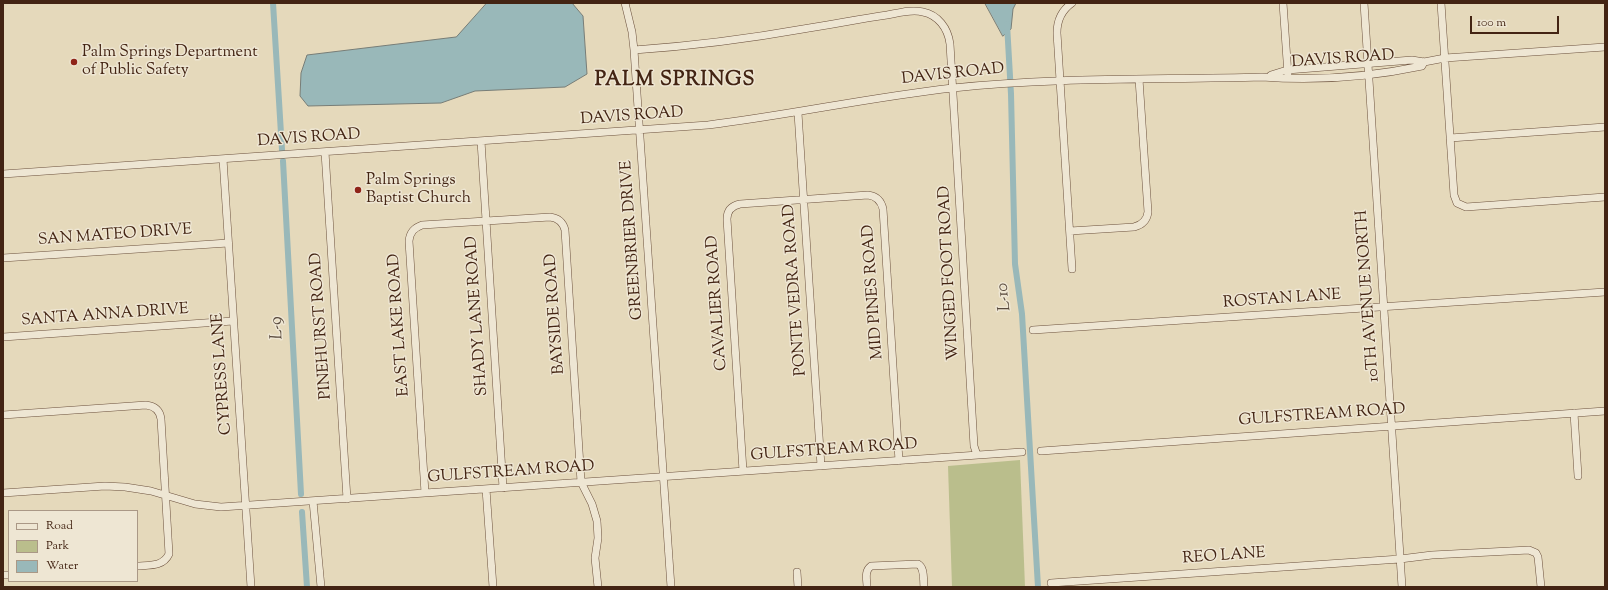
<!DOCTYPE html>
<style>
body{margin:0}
#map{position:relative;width:1608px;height:590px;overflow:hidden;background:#e5d9bb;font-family:"Sorts Mill Goudy",serif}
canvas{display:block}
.frame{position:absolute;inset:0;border:4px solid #432413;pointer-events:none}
.legend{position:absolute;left:8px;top:510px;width:130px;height:72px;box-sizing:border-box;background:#eee6d3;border:1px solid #aa9886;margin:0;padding:5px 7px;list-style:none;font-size:12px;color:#432413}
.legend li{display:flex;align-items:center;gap:8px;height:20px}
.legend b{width:20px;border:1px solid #aa9886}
.scale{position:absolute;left:1470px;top:16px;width:89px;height:18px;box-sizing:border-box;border:2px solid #432413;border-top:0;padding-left:5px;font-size:12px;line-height:14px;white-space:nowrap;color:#432413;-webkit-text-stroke:3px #eee6d3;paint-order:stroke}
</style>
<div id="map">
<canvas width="1608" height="590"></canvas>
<div class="frame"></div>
<ul class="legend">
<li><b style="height:5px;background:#eee6d3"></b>Road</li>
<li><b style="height:11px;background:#babe8c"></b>Park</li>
<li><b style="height:11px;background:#99b8b9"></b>Water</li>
</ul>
<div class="scale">100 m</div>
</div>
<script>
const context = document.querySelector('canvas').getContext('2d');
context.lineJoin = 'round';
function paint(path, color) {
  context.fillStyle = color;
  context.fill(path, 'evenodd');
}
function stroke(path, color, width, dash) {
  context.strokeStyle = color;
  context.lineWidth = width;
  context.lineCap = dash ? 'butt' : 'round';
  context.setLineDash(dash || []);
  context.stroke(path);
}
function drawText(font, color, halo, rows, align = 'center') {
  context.font = font + ' "Sorts Mill Goudy",serif';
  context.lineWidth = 3;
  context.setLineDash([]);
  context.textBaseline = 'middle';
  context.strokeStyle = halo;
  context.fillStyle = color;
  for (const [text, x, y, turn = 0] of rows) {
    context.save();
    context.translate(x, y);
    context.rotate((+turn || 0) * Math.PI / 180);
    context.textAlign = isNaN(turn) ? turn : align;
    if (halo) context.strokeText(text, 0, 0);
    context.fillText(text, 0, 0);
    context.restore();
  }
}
const green = new Path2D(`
 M 1020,460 L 1025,587 L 952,587 L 948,466 Z`);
const water = new Path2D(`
 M 487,3 L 572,3 L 583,16 L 587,74 L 565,87 L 475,91 L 441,103 L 308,106 L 300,96 L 301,73 L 307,55 L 456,37 Z
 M 985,3 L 1016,3 L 1013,9 L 1011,29 L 1003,36 Z`);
const canal = new Path2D(`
 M 273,3 L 282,150
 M 1007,24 L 1011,94 L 1015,264 L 1022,314 L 1038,587
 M 283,161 L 301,494
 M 302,512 L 307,587`);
const minor = new Path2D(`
 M 625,3 L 632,32 L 634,50 L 671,587
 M 1072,3 C 1062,10 1057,20 1057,33 L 1072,269
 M 1283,3 L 1288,75
 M 1364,3 L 1402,587
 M 1441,3 L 1454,195 L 1457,203 L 1466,207 L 1605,197
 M 634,50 C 691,46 747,39 803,29 C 831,25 858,19 887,15 C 898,13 911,9 923,12 C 938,15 948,28 950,44 L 974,446 L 977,455
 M 1271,75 L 1287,70 L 1412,60 L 1424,62 L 1445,58 L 1605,47
 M 798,113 L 821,466
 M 1450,138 L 1605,127
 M 481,141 L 503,488
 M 325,152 L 347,499
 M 223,159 L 251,587
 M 3,174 L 708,125 C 790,115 871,97 953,88 C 1056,77 1159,80 1262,77 C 1315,81 1370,77 1422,66 L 1424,62
 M 1070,231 L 1134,227 C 1142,225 1147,220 1148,212 L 1139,79
 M 3,258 L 228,243
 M 1033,330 L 1605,292
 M 3,337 L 233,321
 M 1574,413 L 1578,476
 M 3,415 L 146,405 C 155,406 160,411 161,419 L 169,554 C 163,567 149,565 137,566
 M 1041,451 L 1605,411
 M 743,471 L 727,219 C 727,211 731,206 740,204 L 868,195 C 876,196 881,200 883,209 L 899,461
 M 486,489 L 493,587
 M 3,493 L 105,486 L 125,487 L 151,491 L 195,504 L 221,507 L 1022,452
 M 425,493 L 409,241 C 410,232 414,228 422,225 L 550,217 C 558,218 563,222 565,230 L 581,482 L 592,504 L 597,521 L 598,538 L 595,558 L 598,587
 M 313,501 L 321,587
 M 797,572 L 798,587
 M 3,575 L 9,575
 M 1051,583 L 1400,559 L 1432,555 L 1529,550 L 1536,553 L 1538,557 L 1541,587
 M 867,587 C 867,580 864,571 871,566 L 918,564 C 925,568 923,579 924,587`);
const markers = [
 [74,62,4,"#8f2418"],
 [358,190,4,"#8f2418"]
];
const poiNames = [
 ["Palm Springs Department",82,53],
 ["of Public Safety",82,71],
 ["Palm Springs",366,181],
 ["Baptist Church",366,199]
];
const streetNames = [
 ["DAVIS ROAD",1343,60,-4],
 ["DAVIS ROAD",953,75,-6],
 ["DAVIS ROAD",632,117,-4],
 ["DAVIS ROAD",309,139,-4],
 ["SAN MATEO DRIVE",115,236,-4],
 ["GREENBRIER DRIVE",633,240,-94],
 ["WINGED FOOT ROAD",950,273,-93],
 ["PONTE VEDRA ROAD",796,290,-94],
 ["MID PINES ROAD",874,292,-94],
 ["10TH AVENUE NORTH",1369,296,-94],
 ["ROSTAN LANE",1282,300,-4],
 ["CAVALIER ROAD",718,303,-94],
 ["BAYSIDE ROAD",556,314,-94],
 ["SANTA ANNA DRIVE",105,316,-4],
 ["SHADY LANE ROAD",478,316,-94],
 ["EAST LAKE ROAD",400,325,-94],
 ["PINEHURST ROAD",322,326,-94],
 ["CYPRESS LANE",223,374,-94],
 ["GULFSTREAM ROAD",1322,416,-4],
 ["GULFSTREAM ROAD",834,451,-4],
 ["GULFSTREAM ROAD",511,473,-4],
 ["REO LANE",1224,557,-4]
];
const waterNames = [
 ["L-10",1005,297,-97],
 ["L-9",278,328,-93]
];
const districtNames = [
 ["PALM SPRINGS",675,82]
];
paint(green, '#babe8c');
paint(water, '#99b8b9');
stroke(water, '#777d77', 1);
stroke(canal, '#99b8b9', 6);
stroke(minor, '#6c513d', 8);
stroke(minor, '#eee6d3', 7);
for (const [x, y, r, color] of markers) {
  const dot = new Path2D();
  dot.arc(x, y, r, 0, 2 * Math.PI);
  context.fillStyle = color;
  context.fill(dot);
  stroke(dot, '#eee6d3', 1.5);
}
drawText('16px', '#432413', '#eee6d3', poiNames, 'left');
drawText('16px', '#432413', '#eee6d3', streetNames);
drawText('italic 17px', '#58493c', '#eee6d3', waterNames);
context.letterSpacing = '1px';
drawText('bold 20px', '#432413', '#eee6d3', districtNames);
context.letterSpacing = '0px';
</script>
